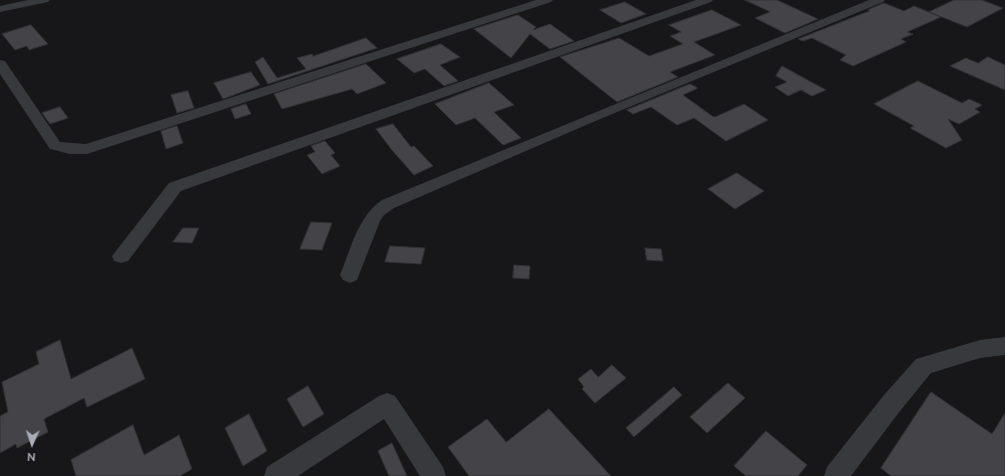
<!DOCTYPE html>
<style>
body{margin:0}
#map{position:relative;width:1005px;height:476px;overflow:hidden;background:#171719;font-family:Raleway,sans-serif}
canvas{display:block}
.north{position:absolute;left:12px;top:424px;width:40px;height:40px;-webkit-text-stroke:3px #121214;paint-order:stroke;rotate:183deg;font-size:11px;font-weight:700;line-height:16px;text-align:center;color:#aaadb7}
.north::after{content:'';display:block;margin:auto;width:14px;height:18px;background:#aaadb7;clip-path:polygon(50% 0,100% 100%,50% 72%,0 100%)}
</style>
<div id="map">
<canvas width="1005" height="476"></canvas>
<div class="north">N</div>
</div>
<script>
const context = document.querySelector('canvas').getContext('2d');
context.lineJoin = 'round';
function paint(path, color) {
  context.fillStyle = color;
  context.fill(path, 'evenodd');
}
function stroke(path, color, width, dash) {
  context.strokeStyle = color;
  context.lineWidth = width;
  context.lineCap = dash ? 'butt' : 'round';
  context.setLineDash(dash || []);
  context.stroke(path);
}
const building = new Path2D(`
 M 745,0 L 777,0 L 818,19 L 785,33 L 755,18 L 770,12 Z
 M 954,0 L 982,0 L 1003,8 L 967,27 L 929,12 Z
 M 625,2 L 646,14 L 621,23 L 600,10 Z
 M 884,3 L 904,11 L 914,6 L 941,17 L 907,32 L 913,34 L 901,39 L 906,42 L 853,66 L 840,60 L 846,55 L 812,38 L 803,41 L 798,39 L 864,13 L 870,11 L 868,10 Z
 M 712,10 L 741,25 L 694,42 L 715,55 L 670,72 L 678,77 L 617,102 L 560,57 L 619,38 L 649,56 L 683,44 L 670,36 L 681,32 L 669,25 Z
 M 518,15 L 536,27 L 533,30 L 550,24 L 574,41 L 550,49 L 530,34 L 511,58 L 474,29 Z
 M 31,25 L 48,44 L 29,50 L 27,46 L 15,50 L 2,34 Z
 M 366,38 L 377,48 L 268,84 L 255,62 L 263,57 L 277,78 L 306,69 L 297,58 L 312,54 L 313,56 Z
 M 441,44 L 460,57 L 440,65 L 458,81 L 444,86 L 425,69 L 414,73 L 397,59 Z
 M 988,57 L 1005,65 L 1005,90 L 950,66 L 966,58 L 978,63 Z
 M 366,64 L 386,83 L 357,94 L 352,89 L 282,109 L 274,94 Z
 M 782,66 L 826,90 L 812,96 L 801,90 L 788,96 L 775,87 L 787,82 L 776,76 Z
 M 251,72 L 260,85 L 223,99 L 214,83 Z
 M 918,81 L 962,103 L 969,99 L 982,105 L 975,109 L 980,112 L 959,124 L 948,119 L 962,140 L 946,148 L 910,128 L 914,126 L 874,104 Z
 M 489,83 L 514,105 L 494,112 L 521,138 L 503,145 L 475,118 L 456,125 L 435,104 Z
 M 690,84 L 698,88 L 683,95 L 712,116 L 715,117 L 744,104 L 768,120 L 726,141 L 694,118 L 677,125 L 651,107 L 633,114 L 627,110 Z
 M 188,91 L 194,108 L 177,113 L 171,95 Z
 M 246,104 L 251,114 L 235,119 L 231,109 Z
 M 60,107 L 68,118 L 50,124 L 42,113 Z
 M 393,124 L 411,147 L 414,146 L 433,166 L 414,175 L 391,149 L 376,129 Z
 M 177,126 L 183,143 L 166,149 L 161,131 Z
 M 325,141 L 335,153 L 331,155 L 340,166 L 322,174 L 307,155 L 315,152 L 311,146 Z
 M 737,173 L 764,191 L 735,209 L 708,189 Z
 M 311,222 L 332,223 L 322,250 L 300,249 Z
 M 183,228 L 199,228 L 192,243 L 173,242 Z
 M 390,246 L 425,248 L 421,264 L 385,262 Z
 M 645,248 L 661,249 L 663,261 L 647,260 Z
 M 514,265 L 530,266 L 529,279 L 513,278 Z
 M 60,340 L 71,379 L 132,348 L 145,379 L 87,407 L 84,398 L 44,419 L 48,432 L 17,448 L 16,444 L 0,453 L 0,416 L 8,412 L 2,382 L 39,364 L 36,352 Z
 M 612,365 L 626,378 L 595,403 L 582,389 L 584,387 L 578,379 L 591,369 L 598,377 Z
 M 728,383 L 745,398 L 707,433 L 690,417 Z
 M 308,386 L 324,414 L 303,427 L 287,399 Z
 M 674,387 L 682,395 L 634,437 L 626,428 Z
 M 931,392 L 992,434 L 1005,413 L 1005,476 L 891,476 L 881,468 Z
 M 549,409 L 611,476 L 469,476 L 448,447 L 487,419 L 506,442 Z
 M 249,414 L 267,451 L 243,466 L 225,428 Z
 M 133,425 L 144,455 L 179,435 L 192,469 L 180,476 L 76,476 L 71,460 Z
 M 766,431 L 807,465 L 798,476 L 746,476 L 734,466 Z
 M 392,443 L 407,476 L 389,476 L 378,451 Z`);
const minor = new Path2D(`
 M 28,0 L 50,0 L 48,2 L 0,12 L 0,6 Z
 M 536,0 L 553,0 L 551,2 L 87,154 L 70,154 L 50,149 L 0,74 L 0,60 L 5,61 L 60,142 L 86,144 Z
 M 696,0 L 713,0 L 711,2 L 181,191 L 128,261 L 121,263 L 114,261 L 112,256 L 169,183 Z
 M 869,0 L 885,0 L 883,2 L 593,122 L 394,208 L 384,215 L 380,221 L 357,280 L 350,283 L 343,280 L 340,275 C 351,249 358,216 382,200 Z
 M 1005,337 L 1005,355 L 980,358 L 931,373 L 900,411 L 851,476 L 824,476 L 827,467 L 884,395 L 916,359 L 980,340 Z
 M 387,393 L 395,396 L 443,467 L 446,476 L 420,476 L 384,419 L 298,476 L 264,476 L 267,467 L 379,396 Z`);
paint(building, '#444448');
stroke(building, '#313134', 1);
paint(minor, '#38393d');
</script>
